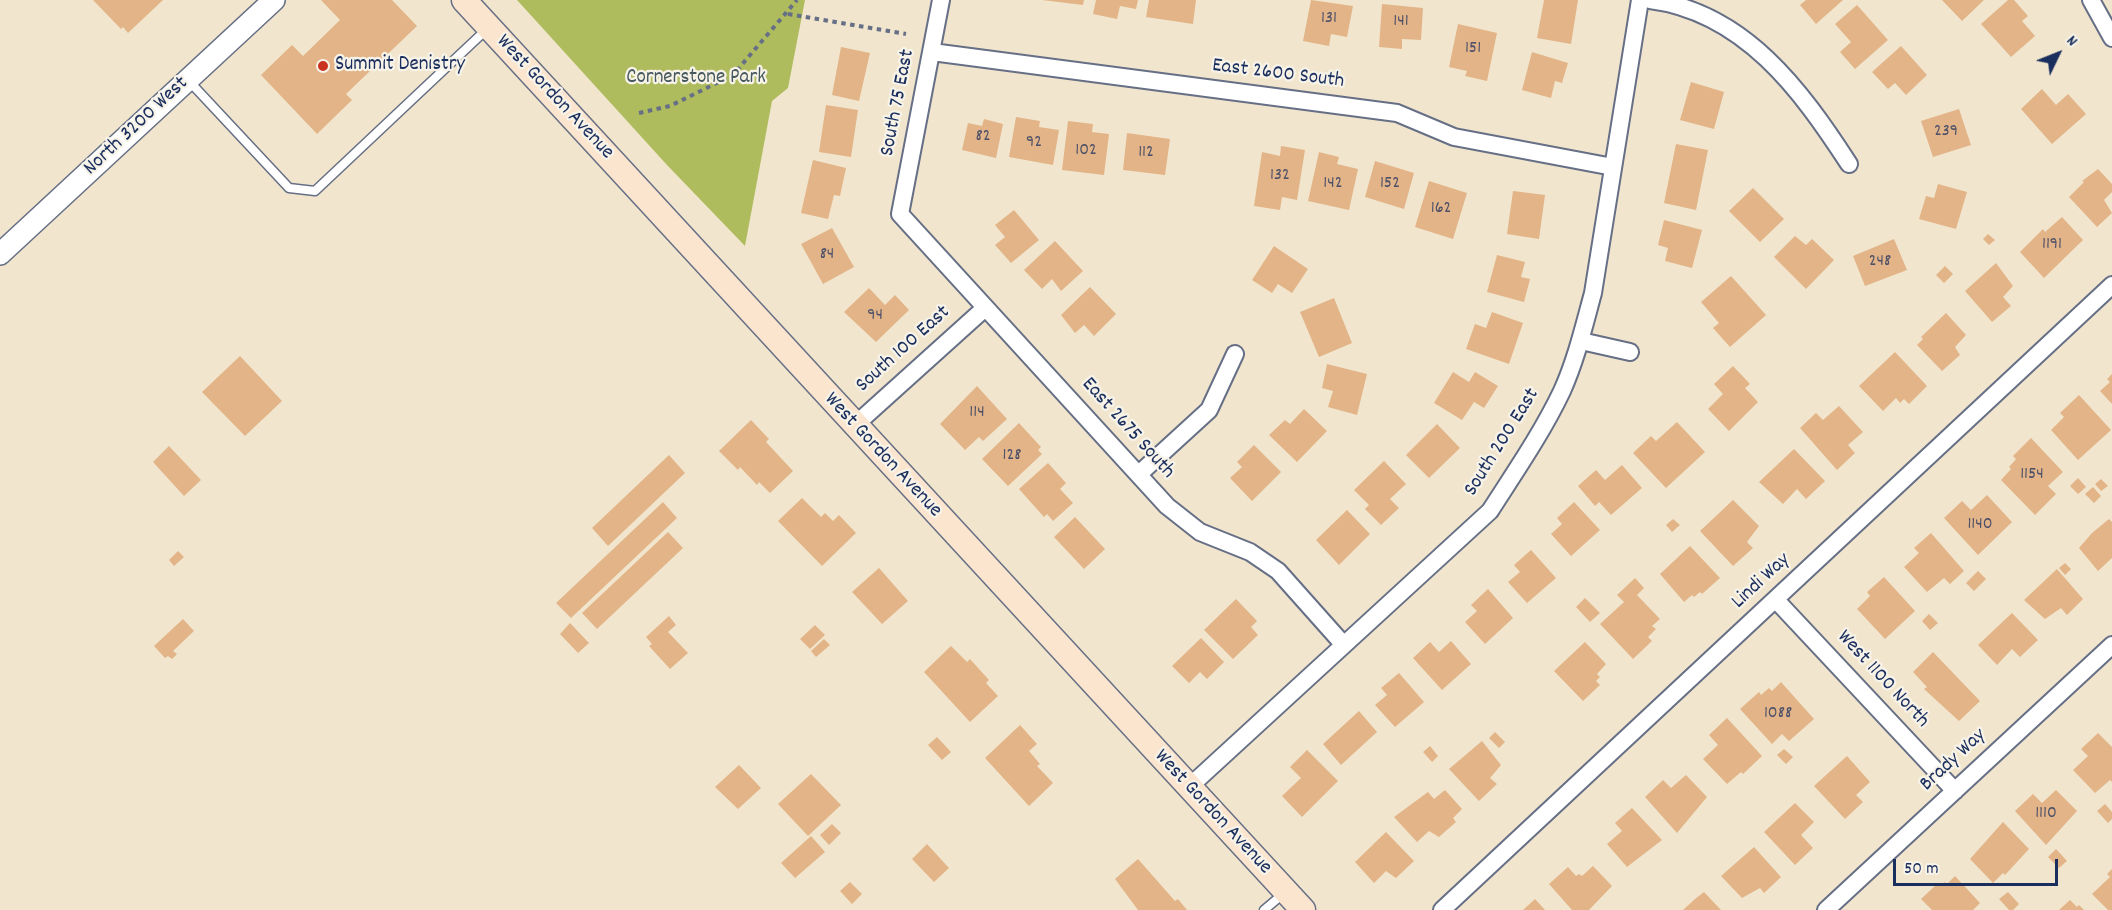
<!DOCTYPE html>
<style>
body{margin:0}
#map{position:relative;width:2112px;height:910px;overflow:hidden;background:#f1e6cd;font-family:Dekko,sans-serif}
canvas{display:block}
.north{position:absolute;left:2028px;top:24px;width:60px;height:60px;-webkit-text-stroke:4px #f7f3e8;paint-order:stroke;rotate:47deg;font-size:16px;font-weight:700;line-height:24px;text-align:center;color:#1b2f5e}
.north::after{content:'';display:block;margin:auto;width:21px;height:27px;background:#1b2f5e;clip-path:polygon(50% 0,100% 100%,50% 72%,0 100%)}
.scale{position:absolute;left:1893px;top:859px;width:165px;height:27px;box-sizing:border-box;border:3px solid #1b2f5e;border-top:0;padding-left:8px;font-size:18px;line-height:21px;white-space:nowrap;color:#1b2f5e;-webkit-text-stroke:4px #f7f3e8;paint-order:stroke}
</style>
<div id="map">
<canvas width="2112" height="910"></canvas>
<div class="north">N</div>
<div class="scale">50 m</div>
</div>
<script>
const context = document.querySelector('canvas').getContext('2d');
context.lineJoin = 'round';
function paint(path, color) {
  context.fillStyle = color;
  context.fill(path, 'evenodd');
}
function stroke(path, color, width, dash) {
  context.strokeStyle = color;
  context.lineWidth = width;
  context.lineCap = dash ? 'butt' : 'round';
  context.setLineDash(dash || []);
  context.stroke(path);
}
function drawText(font, color, halo, rows, align = 'center') {
  context.font = font + ' Dekko,sans-serif';
  context.lineWidth = 4.5;
  context.setLineDash([]);
  context.textBaseline = 'middle';
  context.strokeStyle = halo;
  context.fillStyle = color;
  for (const [text, x, y, turn = 0] of rows) {
    context.save();
    context.translate(x, y);
    context.rotate((+turn || 0) * Math.PI / 180);
    context.textAlign = isNaN(turn) ? turn : align;
    if (halo) context.strokeText(text, 0, 0);
    context.fillText(text, 0, 0);
    context.restore();
  }
}
const green = new Path2D(`
 M 517,0 L 805,0 L 788,88 L 772,101 L 745,246 L 667,165 Z`);
const building = new Path2D(`
 M 93,0 L 163,0 L 128,33 L 123,27 L 121,29 Z
 M 321,0 L 392,0 L 417,26 L 346,94 L 352,100 L 317,134 L 261,75 L 292,45 L 303,56 L 340,20 Z
 M 1042,0 L 1084,0 L 1083,5 Z
 M 1096,0 L 1138,0 L 1136,9 L 1120,6 L 1117,19 L 1093,14 Z
 M 1149,0 L 1196,0 L 1193,24 L 1146,17 Z
 M 1311,0 L 1353,6 L 1347,37 L 1331,34 L 1329,46 L 1303,41 Z
 M 1544,0 L 1578,0 L 1571,44 L 1537,38 Z
 M 1806,0 L 1843,0 L 1816,24 L 1800,5 Z
 M 1942,0 L 1984,0 L 1962,21 Z
 M 2008,0 L 2014,0 L 2028,16 L 2022,21 L 2035,36 L 2011,57 L 1981,24 Z
 M 1382,4 L 1423,8 L 1421,40 L 1402,39 L 1402,49 L 1379,47 Z
 M 1857,5 L 1888,40 L 1855,69 L 1840,52 L 1851,42 L 1835,24 Z
 M 1458,24 L 1497,33 L 1487,81 L 1465,76 L 1467,71 L 1449,67 Z
 M 1901,46 L 1927,75 L 1906,95 L 1895,83 L 1888,89 L 1872,72 Z
 M 841,47 L 870,53 L 859,101 L 832,95 Z
 M 1532,52 L 1568,63 L 1562,83 L 1555,81 L 1551,98 L 1522,90 Z
 M 1691,82 L 1724,92 L 1714,129 L 1680,120 Z
 M 2042,89 L 2056,105 L 2068,94 L 2086,114 L 2052,144 L 2021,109 Z
 M 826,105 L 858,110 L 851,157 L 819,152 Z
 M 1959,109 L 1971,145 L 1933,157 L 1921,121 Z
 M 1016,117 L 1040,121 L 1039,127 L 1059,130 L 1053,165 L 1009,157 Z
 M 984,119 L 1003,124 L 996,158 L 962,150 L 968,123 L 982,126 Z
 M 1068,121 L 1093,124 L 1092,132 L 1109,134 L 1104,175 L 1062,170 Z
 M 1127,133 L 1170,139 L 1165,175 L 1123,170 Z
 M 1676,144 L 1708,150 L 1696,210 L 1664,203 Z
 M 1281,146 L 1305,150 L 1297,200 L 1282,197 L 1280,210 L 1254,206 L 1262,152 L 1280,156 Z
 M 1319,152 L 1339,157 L 1337,164 L 1358,169 L 1349,210 L 1308,201 Z
 M 813,160 L 846,168 L 840,196 L 834,195 L 828,219 L 801,213 Z
 M 1375,161 L 1414,173 L 1404,209 L 1365,197 Z
 M 2098,169 L 2112,184 L 2112,192 L 2104,200 L 2112,213 L 2097,227 L 2069,197 L 2084,182 L 2082,181 Z
 M 1429,181 L 1467,193 L 1453,239 L 1415,227 Z
 M 1938,184 L 1967,192 L 1956,229 L 1919,219 L 1926,196 L 1934,198 Z
 M 1753,188 L 1784,219 L 1760,242 L 1729,211 Z
 M 1513,191 L 1545,195 L 1539,239 L 1507,234 Z
 M 1014,210 L 1039,240 L 1011,263 L 995,245 L 1005,237 L 995,225 Z
 M 2062,217 L 2083,240 L 2044,278 L 2020,252 L 2043,229 L 2045,232 Z
 M 1664,220 L 1702,230 L 1692,268 L 1665,261 L 1668,248 L 1658,245 Z
 M 832,228 L 854,267 L 823,284 L 801,244 Z
 M 1988,234 L 1995,240 L 1989,245 L 1983,239 Z
 M 1795,236 L 1806,245 L 1812,239 L 1834,260 L 1806,289 L 1774,257 Z
 M 1894,239 L 1907,270 L 1865,286 L 1853,256 Z
 M 1055,241 L 1083,271 L 1061,291 L 1052,279 L 1042,289 L 1024,270 Z
 M 1274,246 L 1308,269 L 1292,293 L 1278,284 L 1272,293 L 1252,280 Z
 M 1497,255 L 1525,262 L 1521,277 L 1530,279 L 1524,302 L 1487,292 Z
 M 1996,263 L 2013,286 L 2003,297 L 2011,306 L 1992,322 L 1965,291 Z
 M 1945,266 L 1953,274 L 1944,283 L 1936,275 Z
 M 1731,276 L 1766,315 L 1730,347 L 1713,328 L 1719,323 L 1701,302 Z
 M 1090,287 L 1116,314 L 1094,336 L 1084,325 L 1075,333 L 1061,315 Z
 M 869,288 L 885,305 L 895,295 L 909,310 L 876,342 L 844,312 Z
 M 1334,298 L 1352,343 L 1319,357 L 1300,312 Z
 M 1492,312 L 1523,323 L 1509,364 L 1466,349 L 1475,324 L 1486,328 Z
 M 1946,313 L 1966,335 L 1955,347 L 1960,355 L 1942,371 L 1917,345 L 1923,339 L 1921,337 Z
 M 1895,352 L 1927,386 L 1909,404 L 1904,399 L 1900,403 L 1896,398 L 1883,411 L 1859,386 Z
 M 240,356 L 282,401 L 245,436 L 202,392 Z
 M 1327,364 L 1367,374 L 1357,415 L 1328,407 L 1333,391 L 1322,388 Z
 M 1733,366 L 1750,384 L 1745,388 L 1758,402 L 1729,431 L 1708,409 L 1723,394 L 1714,384 Z
 M 1453,372 L 1469,382 L 1475,372 L 1498,386 L 1484,408 L 1474,402 L 1462,420 L 1434,403 Z
 M 2112,374 L 2112,404 L 2100,391 L 2110,382 L 2107,379 Z
 M 977,386 L 1007,419 L 983,441 L 979,437 L 965,450 L 940,424 Z
 M 2079,395 L 2111,430 L 2078,460 L 2051,430 L 2064,417 L 2060,413 Z
 M 1839,406 L 1863,432 L 1848,445 L 1855,453 L 1837,470 L 1800,428 L 1816,413 L 1823,420 Z
 M 1304,409 L 1327,431 L 1297,462 L 1269,435 L 1285,420 L 1290,424 Z
 M 751,420 L 769,439 L 766,442 L 793,471 L 770,493 L 759,482 L 757,485 L 740,467 L 738,470 L 719,451 Z
 M 1677,422 L 1705,452 L 1666,488 L 1633,453 L 1651,436 L 1656,441 Z
 M 1019,423 L 1041,447 L 1038,450 L 1042,454 L 1008,486 L 982,459 Z
 M 1437,424 L 1460,448 L 1429,478 L 1406,455 Z
 M 2031,438 L 2063,472 L 2048,486 L 2056,494 L 2035,515 L 2001,480 L 2011,469 L 2009,467 L 2016,459 L 2013,456 Z
 M 1254,445 L 1281,472 L 1252,501 L 1230,478 L 1242,467 L 1237,462 Z
 M 169,446 L 201,480 L 184,496 L 153,462 Z
 M 1794,449 L 1825,481 L 1806,499 L 1797,489 L 1783,504 L 1759,482 Z
 M 669,455 L 685,473 L 608,546 L 592,528 Z
 M 1384,461 L 1406,484 L 1390,499 L 1399,508 L 1381,525 L 1365,509 L 1369,505 L 1354,490 Z
 M 1048,463 L 1066,483 L 1060,489 L 1073,503 L 1053,521 L 1047,514 L 1044,517 L 1019,489 Z
 M 1622,465 L 1642,488 L 1611,515 L 1599,502 L 1595,506 L 1578,486 L 1596,470 L 1605,480 Z
 M 2078,478 L 2086,487 L 2078,494 L 2070,486 Z
 M 2101,479 L 2108,486 L 2101,491 L 2095,484 Z
 M 2093,487 L 2101,496 L 2094,503 L 2085,494 Z
 M 1987,495 L 2012,522 L 1978,555 L 1944,518 L 1962,501 L 1971,510 Z
 M 802,498 L 821,517 L 825,513 L 833,521 L 839,515 L 856,533 L 822,566 L 778,521 Z
 M 1733,500 L 1759,526 L 1747,542 L 1753,548 L 1733,566 L 1700,531 Z
 M 663,502 L 677,518 L 571,618 L 556,603 Z
 M 1574,502 L 1600,530 L 1571,556 L 1551,534 L 1562,524 L 1557,518 Z
 M 1347,510 L 1370,534 L 1339,565 L 1316,540 Z
 M 1075,517 L 1105,549 L 1084,569 L 1054,537 Z
 M 1673,519 L 1680,525 L 1672,532 L 1666,525 Z
 M 2109,519 L 2112,522 L 2112,558 L 2098,571 L 2079,548 L 2092,533 Z
 M 668,532 L 683,548 L 597,629 L 582,613 Z
 M 1931,533 L 1964,571 L 1950,584 L 1944,578 L 1927,592 L 1904,567 L 1919,553 L 1914,548 Z
 M 1690,546 L 1720,578 L 1702,594 L 1700,592 L 1694,597 L 1692,595 L 1684,602 L 1660,574 Z
 M 1531,550 L 1556,578 L 1527,603 L 1508,582 L 1520,572 L 1514,565 Z
 M 178,551 L 184,557 L 174,566 L 169,560 Z
 M 2065,563 L 2071,569 L 2065,575 L 2059,568 Z
 M 879,568 L 908,601 L 882,624 L 852,592 Z
 M 2057,569 L 2083,599 L 2067,615 L 2061,608 L 2045,619 L 2024,600 Z
 M 1978,571 L 1986,579 L 1974,591 L 1966,583 Z
 M 1884,577 L 1915,611 L 1885,639 L 1857,609 L 1870,596 L 1867,592 Z
 M 1635,578 L 1644,588 L 1637,595 L 1660,619 L 1652,626 L 1656,629 L 1648,637 L 1652,641 L 1633,659 L 1600,624 L 1624,602 L 1617,595 Z
 M 1488,589 L 1513,618 L 1485,644 L 1465,622 L 1477,611 L 1471,605 Z
 M 1585,598 L 1600,613 L 1590,622 L 1576,607 Z
 M 1236,599 L 1257,621 L 1251,627 L 1258,635 L 1233,659 L 1204,630 Z
 M 2012,613 L 2038,640 L 2020,657 L 2012,649 L 1997,665 L 1978,645 Z
 M 1929,614 L 1938,623 L 1930,630 L 1922,621 Z
 M 669,616 L 676,625 L 668,632 L 688,653 L 670,669 L 649,646 L 652,644 L 646,637 Z
 M 183,619 L 194,631 L 173,651 L 177,654 L 172,659 L 168,656 L 165,658 L 154,646 Z
 M 570,623 L 589,643 L 578,653 L 560,634 Z
 M 815,625 L 825,635 L 810,649 L 800,639 Z
 M 1201,638 L 1224,662 L 1207,679 L 1200,672 L 1189,683 L 1172,666 Z
 M 824,639 L 830,645 L 816,657 L 811,651 Z
 M 1451,641 L 1471,664 L 1442,690 L 1413,658 L 1430,642 L 1439,652 Z
 M 1585,642 L 1606,664 L 1597,674 L 1600,677 L 1596,681 L 1600,685 L 1583,701 L 1554,671 Z
 M 951,646 L 967,662 L 970,659 L 989,680 L 986,683 L 998,696 L 970,722 L 924,672 Z
 M 1933,652 L 1980,701 L 1959,721 L 1924,689 L 1927,687 L 1913,672 Z
 M 1399,673 L 1424,702 L 1395,727 L 1375,705 L 1387,695 L 1381,688 Z
 M 1781,682 L 1814,719 L 1789,741 L 1782,734 L 1772,744 L 1740,709 L 1759,692 L 1761,695 L 1769,688 L 1772,691 Z
 M 1359,711 L 1377,732 L 1341,765 L 1323,744 Z
 M 1727,718 L 1762,756 L 1743,774 L 1741,772 L 1727,784 L 1703,759 L 1718,745 L 1709,735 Z
 M 1020,725 L 1037,744 L 1029,751 L 1040,764 L 1037,766 L 1053,783 L 1029,806 L 985,758 Z
 M 1495,732 L 1505,742 L 1499,748 L 1489,738 Z
 M 2098,733 L 2112,747 L 2112,782 L 2110,780 L 2095,793 L 2073,770 L 2088,756 L 2081,749 Z
 M 937,737 L 951,752 L 942,760 L 928,745 Z
 M 1482,741 L 1501,765 L 1490,778 L 1497,784 L 1479,801 L 1449,769 Z
 M 1430,746 L 1438,756 L 1432,762 L 1423,752 Z
 M 1784,749 L 1793,757 L 1786,764 L 1777,755 Z
 M 1307,750 L 1338,781 L 1302,817 L 1282,796 L 1301,778 L 1290,767 Z
 M 1847,756 L 1870,782 L 1856,795 L 1863,802 L 1845,819 L 1814,786 Z
 M 739,765 L 761,788 L 738,809 L 715,787 Z
 M 811,774 L 841,805 L 808,836 L 778,804 Z
 M 1686,775 L 1707,797 L 1677,833 L 1645,797 L 1663,780 L 1671,788 Z
 M 1445,790 L 1462,809 L 1453,818 L 1456,822 L 1439,837 L 1429,831 L 1417,842 L 1394,817 L 1428,792 L 1434,799 Z
 M 2056,790 L 2077,811 L 2046,845 L 2015,811 L 2033,794 L 2042,803 Z
 M 1795,803 L 1814,822 L 1801,835 L 1813,848 L 1795,865 L 1764,832 Z
 M 2105,804 L 2112,812 L 2112,819 L 2108,823 L 2097,811 Z
 M 1632,808 L 1662,840 L 1627,867 L 1607,844 L 1622,831 L 1615,823 Z
 M 2003,822 L 2029,849 L 2005,875 L 2003,873 L 1993,883 L 1970,859 Z
 M 832,824 L 841,833 L 829,845 L 820,835 Z
 M 1386,832 L 1414,861 L 1396,878 L 1386,871 L 1374,883 L 1355,862 Z
 M 811,836 L 825,852 L 795,878 L 781,863 Z
 M 927,844 L 949,868 L 934,882 L 912,859 Z
 M 1754,847 L 1781,877 L 1764,893 L 1760,888 L 1742,898 L 1721,876 Z
 M 2056,849 L 2067,861 L 2059,868 L 2048,857 Z
 M 1138,859 L 1175,901 L 1178,899 L 1187,910 L 1138,910 L 1115,879 Z
 M 1593,866 L 1612,886 L 1589,910 L 1572,910 L 1549,884 L 1568,867 L 1576,876 L 1579,874 L 1582,876 Z
 M 2112,869 L 2112,910 L 2108,910 L 2092,894 L 2110,877 L 2107,874 Z
 M 1955,876 L 1980,903 L 1973,910 L 1932,910 L 1921,899 L 1938,883 L 1941,886 L 1945,882 L 1947,884 Z
 M 850,882 L 862,894 L 852,904 L 840,891 Z
 M 1704,892 L 1721,910 L 1683,910 L 1695,899 Z
 M 2008,892 L 2019,904 L 2013,910 L 2009,910 L 1999,899 Z
 M 1535,899 L 1545,910 L 1523,910 Z
 M 2070,900 L 2077,907 L 2079,905 L 2084,910 L 2059,910 Z`);
const path = new Path2D(`
 M 788,14 L 906,34
 M 639,113 L 670,106 L 733,75 L 797,0`);
const service = new Path2D(`
 M 188,80 L 289,188 L 315,191 L 487,29
 M 1264,910 L 1283,894`);
const minor = new Path2D(`
 M 941,0 L 900,214 L 1167,506 L 1200,532 L 1250,552 L 1278,571 L 1343,644
 M 1650,0 C 1744,12 1801,90 1849,164
 M 2091,0 L 2112,38
 M 932,52 L 1397,113 L 1454,137 L 1613,167
 M 1581,341 L 1630,352
 M 854,426 L 985,308
 M 1139,474 L 1209,410 L 1235,354
 M 1776,600 L 1955,791
 M 1188,788 L 1490,511 C 1515,472 1542,433 1562,391 C 1576,360 1584,326 1593,293 L 1640,0
 M 1442,910 L 2112,285
 M 1826,910 L 2112,645`);
const tertiary = new Path2D(`
 M 0,254 L 274,0`);
const secondary = new Path2D(`
 M 464,0 L 1303,910`);
const markers = [
 [323,66,6,"#c8321e"]
];
const numberNames = [
 ["131",1329,20],
 ["141",1401,23],
 ["151",1473,50],
 ["239",1946,133],
 ["82",983,138],
 ["92",1034,144],
 ["102",1086,152],
 ["112",1146,154],
 ["132",1280,177],
 ["142",1333,185],
 ["152",1390,185],
 ["162",1441,210],
 ["1191",2052,246],
 ["84",827,256],
 ["248",1880,263],
 ["94",875,317],
 ["114",977,414],
 ["128",1012,457],
 ["1154",2032,476],
 ["1140",1980,526],
 ["1088",1778,715],
 ["1110",2046,815]
];
const poiNames = [
 ["Summit Denistry",335,66]
];
const streetNames = [
 ["East 2600 South",1278,75,7],
 ["West Gordon Avenue",554,98,47],
 ["South 75 East",899,103,-79],
 ["North 3200 West",137,127,-43],
 ["South 100 East",904,350,-42],
 ["East 2675 South",1127,429,48],
 ["South 200 East",1503,443,-58],
 ["West Gordon Avenue",882,456,47],
 ["Lindi Way",1762,582,-43],
 ["West 1100 North",1882,680,47],
 ["Brady Way",1954,761,-43],
 ["West Gordon Avenue",1212,813,47]
];
const parkNames = [
 ["Cornerstone Park",696,79]
];
paint(green, '#afbc5e');
paint(building, '#e2b488');
stroke(service, '#666f85', 11);
stroke(minor, '#666f85', 20);
stroke(tertiary, '#666f85', 24);
stroke(secondary, '#666f85', 27);
stroke(path, '#666f85', 4, [4.5, 4.5]);
stroke(service, '#fff', 8);
stroke(minor, '#fff', 16);
stroke(tertiary, '#fff', 21);
stroke(secondary, '#fbe5cf', 24);
for (const [x, y, r, color] of markers) {
  const dot = new Path2D();
  dot.arc(x, y, r, 0, 2 * Math.PI);
  context.fillStyle = color;
  context.fill(dot);
  stroke(dot, '#f7f3e8', 2);
}
drawText('18px', '#4d5068', null, numberNames);
drawText('21px', '#1b2f5e', '#f7f3e8', poiNames, 'left');
drawText('21px', '#1b2f5e', '#f7f3e8', streetNames);
drawText('21px', '#47595e', '#f7f3e8', parkNames);
</script>
